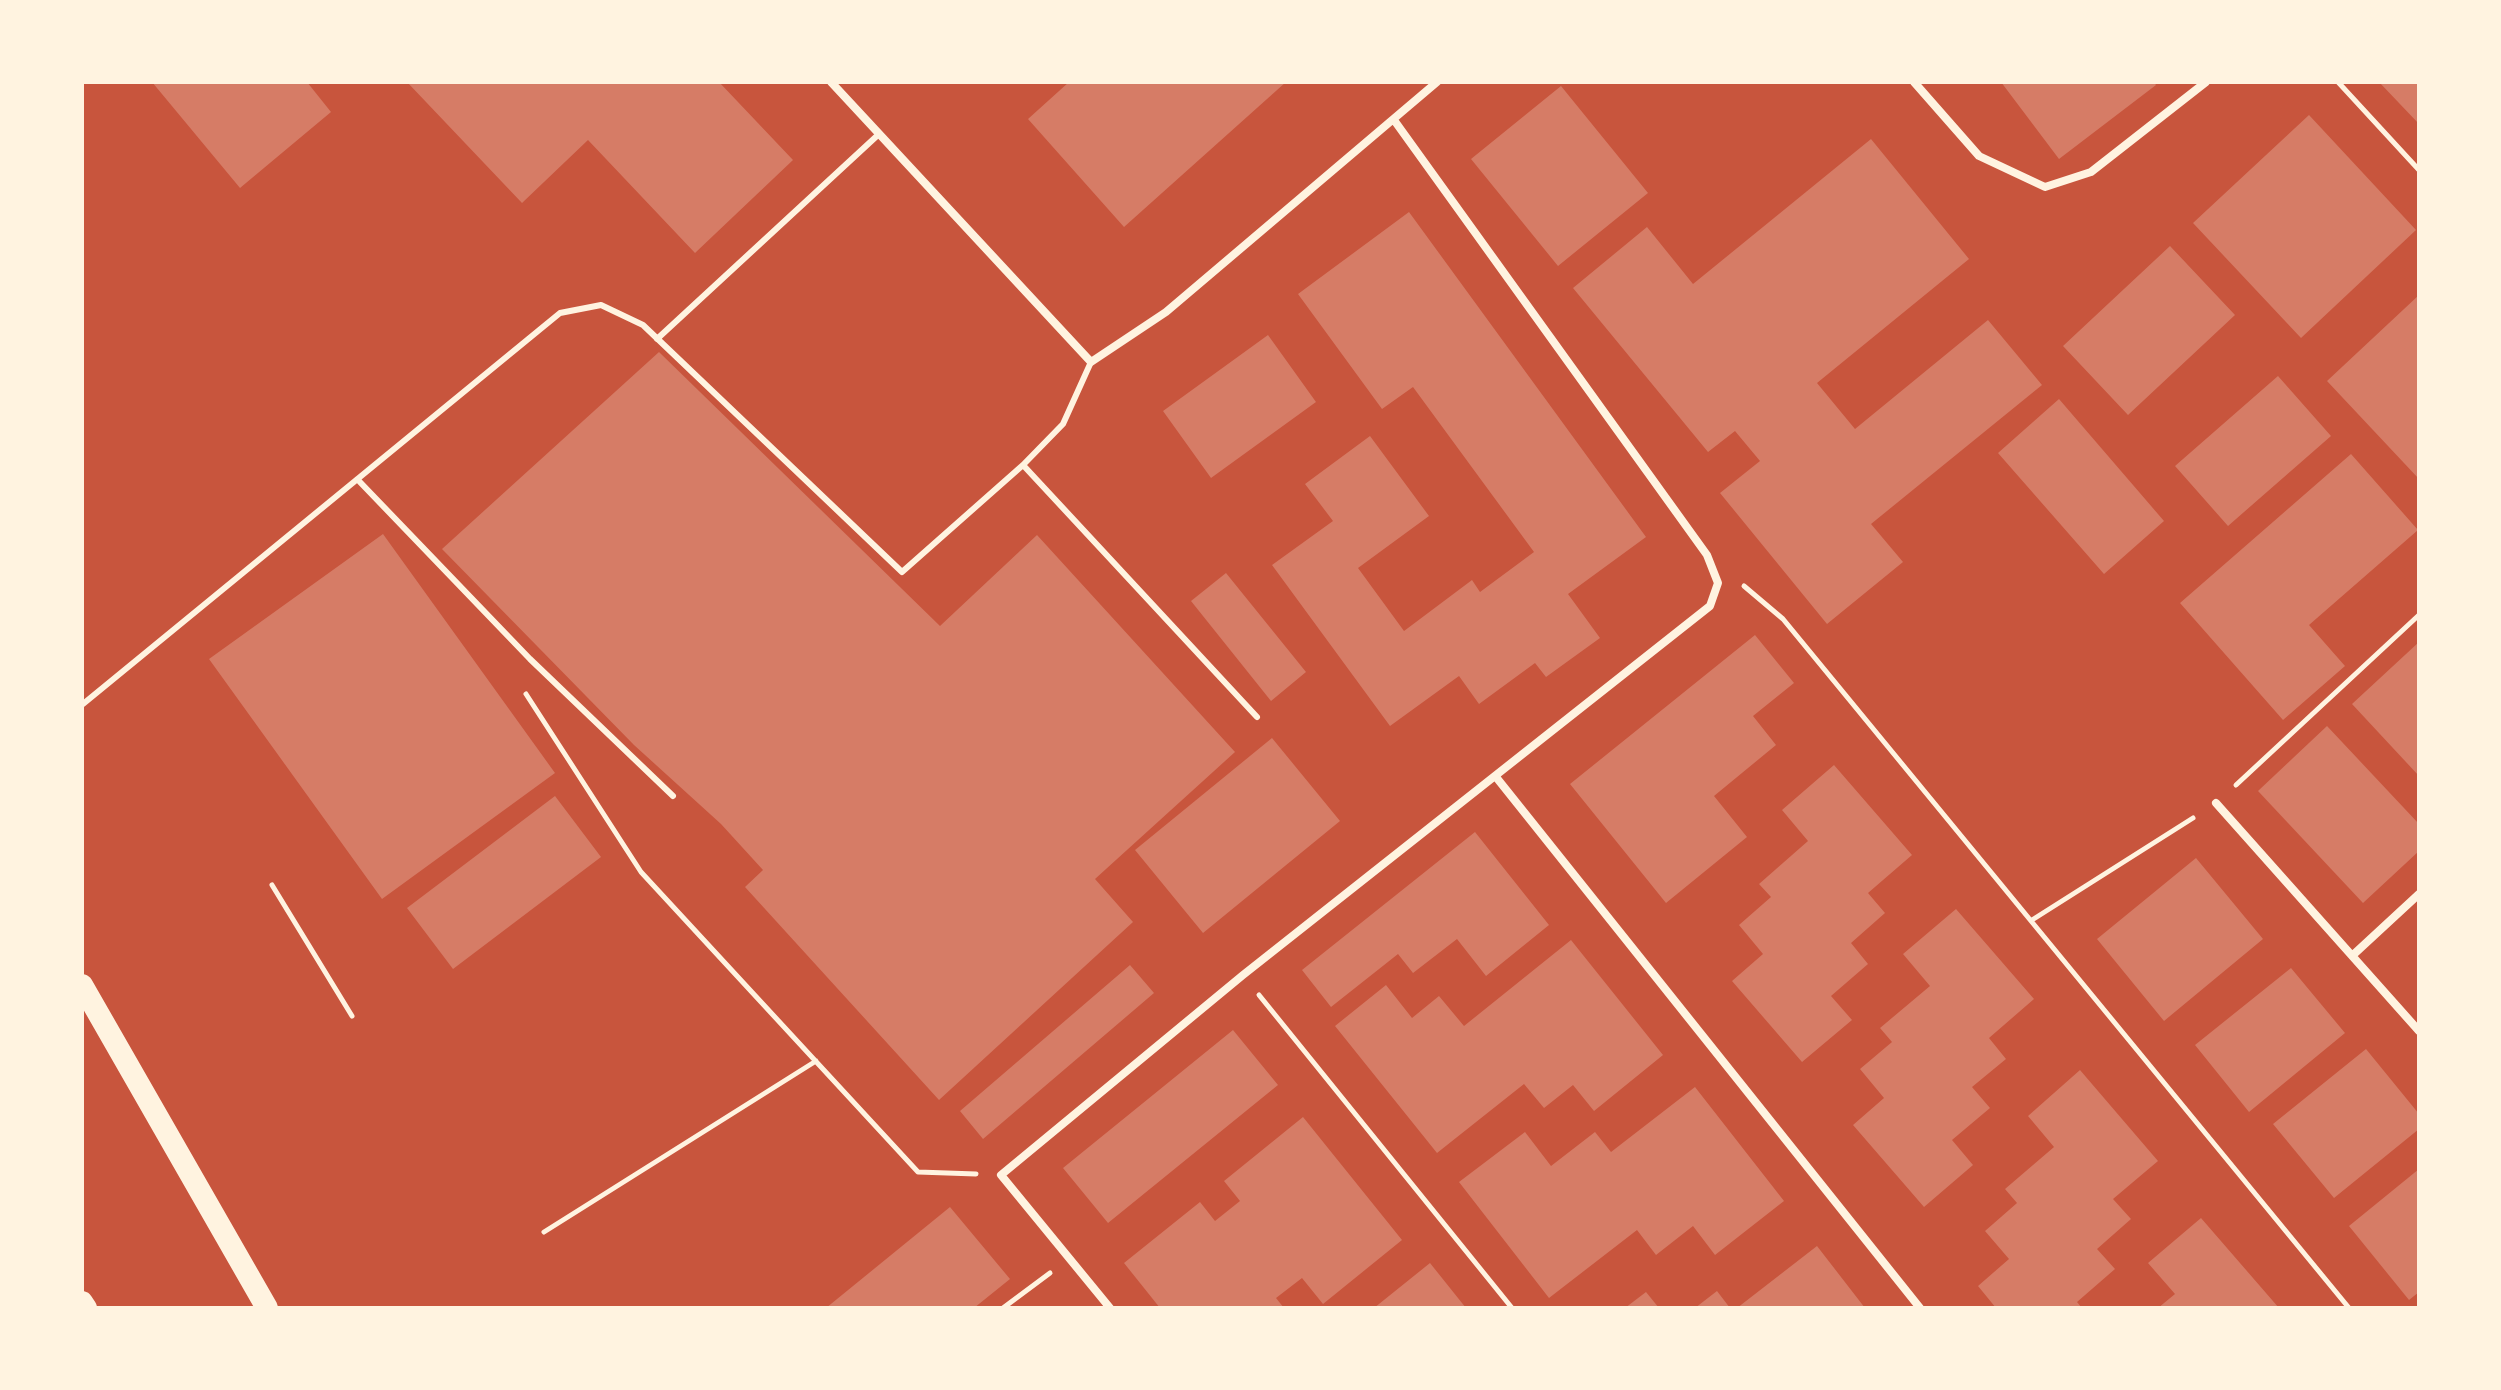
<!DOCTYPE html>
<style>
body{margin:0}
#map{position:relative;width:2501px;height:1390px;overflow:hidden;background:#c8553d;font-family:"Public Sans",sans-serif}
canvas{display:block}
.frame{position:absolute;inset:0;border:84px solid #fff3e0;pointer-events:none}
</style>
<div id="map">
<canvas width="2501" height="1390"></canvas>
<div class="frame"></div>
</div>
<script>
const context = document.querySelector('canvas').getContext('2d');
context.lineJoin = 'round';
function paint(path, color) {
  context.fillStyle = color;
  context.fill(path, 'evenodd');
}
function stroke(path, color, width, dash) {
  context.strokeStyle = color;
  context.lineWidth = width;
  context.lineCap = dash ? 'butt' : 'round';
  context.setLineDash(dash || []);
  context.stroke(path);
}
const building = new Path2D(`
 M 152,82 L 307,82 L 331,112 L 240,188 Z
 M 407,82 L 719,82 L 793,160 L 695,253 L 588,140 L 522,203 Z
 M 1069,82 L 1286,82 L 1124,227 L 1028,119 Z
 M 2001,82 L 2154,82 L 2156,85 L 2059,159 Z
 M 2379,82 L 2419,82 L 2419,124 Z
 M 1561,86 L 1648,193 L 1558,266 L 1471,159 Z
 M 2309,115 L 2416,230 L 2301,338 L 2193,223 Z
 M 1871,139 L 1969,259 L 1817,383 L 1855,429 L 1988,320 L 2042,385 L 1871,524 L 1903,562 L 1827,624 L 1720,493 L 1760,461 L 1735,431 L 1708,452 L 1573,288 L 1647,227 L 1693,284 Z
 M 1409,212 L 1646,537 L 1568,594 L 1600,638 L 1546,677 L 1535,663 L 1479,704 L 1459,676 L 1390,726 L 1272,565 L 1333,521 L 1305,484 L 1370,436 L 1429,516 L 1358,568 L 1404,631 L 1472,580 L 1480,592 L 1534,552 L 1413,387 L 1382,409 L 1298,294 Z
 M 2170,246 L 2235,315 L 2128,415 L 2063,346 Z
 M 2419,295 L 2419,479 L 2327,381 Z
 M 1268,335 L 1316,402 L 1211,478 L 1163,411 Z
 M 659,352 L 940,626 L 1037,535 L 1235,752 L 1095,879 L 1133,922 L 939,1100 L 745,887 L 763,870 L 721,824 L 634,745 L 442,549 Z
 M 2278,376 L 2331,436 L 2228,526 L 2175,466 Z
 M 2059,399 L 2164,521 L 2104,574 L 1998,453 Z
 M 2351,454 L 2418,530 L 2309,625 L 2345,666 L 2283,720 L 2180,603 Z
 M 383,534 L 555,773 L 382,899 L 209,659 Z
 M 1226,573 L 1306,672 L 1271,701 L 1191,601 Z
 M 1755,635 L 1794,683 L 1753,716 L 1776,745 L 1714,796 L 1747,837 L 1666,903 L 1570,784 Z
 M 2419,642 L 2419,776 L 2352,704 Z
 M 2327,726 L 2419,824 L 2419,851 L 2363,903 L 2258,791 Z
 M 1272,738 L 1340,821 L 1203,933 L 1135,850 Z
 M 1834,765 L 1912,855 L 1868,893 L 1885,913 L 1851,943 L 1868,964 L 1831,996 L 1852,1020 L 1802,1062 L 1732,981 L 1763,954 L 1739,925 L 1771,897 L 1759,884 L 1808,841 L 1782,810 Z
 M 555,796 L 601,857 L 453,969 L 407,908 Z
 M 1475,832 L 1549,925 L 1486,976 L 1457,939 L 1413,973 L 1398,954 L 1331,1007 L 1302,970 Z
 M 2196,858 L 2263,939 L 2164,1021 L 2097,939 Z
 M 1956,909 L 2034,999 L 1989,1038 L 2006,1059 L 1972,1087 L 1990,1108 L 1952,1140 L 1973,1165 L 1924,1207 L 1853,1125 L 1884,1098 L 1860,1069 L 1892,1042 L 1880,1028 L 1930,986 L 1903,954 Z
 M 1571,940 L 1663,1055 L 1594,1111 L 1573,1085 L 1544,1108 L 1524,1084 L 1437,1153 L 1335,1026 L 1386,985 L 1412,1018 L 1439,996 L 1464,1026 Z
 M 1130,965 L 1154,993 L 983,1139 L 960,1111 Z
 M 2291,968 L 2345,1033 L 2249,1112 L 2195,1045 Z
 M 1233,1030 L 1278,1085 L 1108,1223 L 1063,1168 Z
 M 2366,1049 L 2419,1114 L 2419,1129 L 2334,1198 L 2273,1124 Z
 M 2080,1070 L 2158,1161 L 2113,1199 L 2131,1219 L 2097,1249 L 2115,1269 L 2077,1302 L 2082,1308 L 1996,1308 L 1978,1286 L 2009,1259 L 1985,1231 L 2017,1203 L 2005,1189 L 2054,1147 L 2028,1116 Z
 M 1695,1087 L 1784,1201 L 1715,1255 L 1693,1226 L 1656,1255 L 1637,1230 L 1549,1298 L 1459,1182 L 1525,1132 L 1551,1166 L 1595,1132 L 1611,1152 Z
 M 1303,1117 L 1402,1240 L 1323,1304 L 1302,1278 L 1276,1298 L 1284,1308 L 1160,1308 L 1124,1263 L 1200,1202 L 1215,1221 L 1240,1201 L 1224,1181 Z
 M 2419,1169 L 2419,1292 L 2409,1300 L 2349,1226 Z
 M 950,1207 L 1010,1279 L 974,1308 L 826,1308 Z
 M 2201,1218 L 2279,1308 L 2158,1308 L 2175,1294 L 2148,1263 Z
 M 1817,1246 L 1865,1308 L 1737,1308 Z
 M 1430,1263 L 1466,1308 L 1374,1308 Z
 M 1717,1291 L 1730,1308 L 1695,1308 Z
 M 1646,1292 L 1659,1308 L 1625,1308 Z`);
const path = new Path2D(`
 M 2338,82 L 2419,170
 M 1744,586 L 1783,619 L 2349,1308
 M 526,694 L 641,872 L 918,1172 L 976,1174
 M 2236,785 L 2419,615
 M 272,885 L 352,1016
 M 2032,920 L 2193,818
 M 1259,995 L 1512,1308
 M 544,1232 L 816,1061
 M 1003,1308 L 1050,1273`);
const service = new Path2D(`
 M 657,339 L 879,134
 M 1023,465 L 1257,717
 M 358,480 L 530,659 L 673,796
 M 83,704 L 560,313 L 601,305 L 643,325 L 902,572 L 1023,465 L 1063,424 L 1091,362`);
const minor = new Path2D(`
 M 831,82 L 1091,362 L 1166,312 L 1437,82
 M 1914,82 L 1979,156 L 2045,187 L 2091,172 L 2206,82
 M 1496,777 L 1920,1308
 M 2216,803 L 2419,1031
 M 2353,955 L 2419,894
 M 1110,1308 L 1001,1175 L 1243,975 L 1710,606 L 1718,583 L 1707,555 L 1394,120`);
const trunk = new Path2D(`
 M 82,985 L 267,1308
 M 82,1302 L 86,1308`);
paint(building, '#d67c66');
stroke(path, '#fff3e0', 5);
stroke(service, '#fff3e0', 6);
stroke(minor, '#fff3e0', 8);
stroke(trunk, '#fff3e0', 22);
</script>
